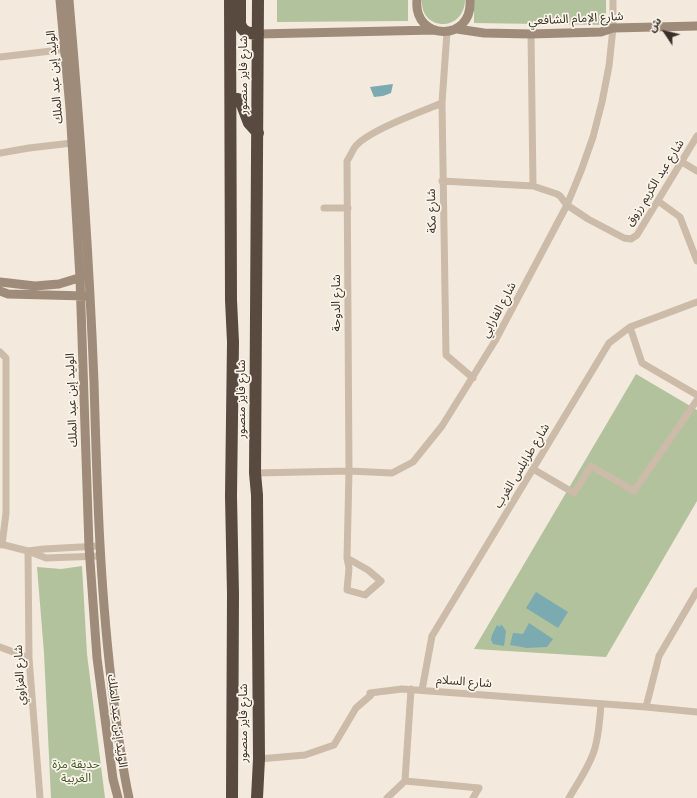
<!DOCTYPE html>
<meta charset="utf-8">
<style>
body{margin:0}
#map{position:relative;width:697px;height:798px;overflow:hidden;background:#f3eadd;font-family:"Fira Sans","Noto Sans Arabic",sans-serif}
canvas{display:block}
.north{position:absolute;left:645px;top:12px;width:40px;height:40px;-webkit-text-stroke:3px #faf4e9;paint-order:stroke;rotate:305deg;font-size:11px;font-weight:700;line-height:16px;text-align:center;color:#382f28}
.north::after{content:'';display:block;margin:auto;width:14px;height:18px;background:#382f28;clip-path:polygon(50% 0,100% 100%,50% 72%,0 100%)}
</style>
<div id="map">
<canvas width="697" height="798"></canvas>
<div class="north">ش</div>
</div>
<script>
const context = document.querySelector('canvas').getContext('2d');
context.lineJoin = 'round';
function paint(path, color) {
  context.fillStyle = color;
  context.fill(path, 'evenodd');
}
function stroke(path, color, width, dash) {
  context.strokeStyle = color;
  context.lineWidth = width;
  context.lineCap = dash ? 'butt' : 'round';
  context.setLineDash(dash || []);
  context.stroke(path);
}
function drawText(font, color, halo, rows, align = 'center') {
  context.font = font + ' "Fira Sans","Noto Sans Arabic",sans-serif';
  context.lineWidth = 3.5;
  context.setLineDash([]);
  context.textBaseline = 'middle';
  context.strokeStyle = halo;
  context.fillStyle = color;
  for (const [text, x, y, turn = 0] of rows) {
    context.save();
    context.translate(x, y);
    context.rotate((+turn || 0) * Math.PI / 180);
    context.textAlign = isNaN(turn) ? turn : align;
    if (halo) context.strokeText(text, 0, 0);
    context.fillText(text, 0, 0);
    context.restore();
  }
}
const green = new Path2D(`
 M 277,0 L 408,0 L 408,21 L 277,22 Z
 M 422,0 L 465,0 C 464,33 420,31 422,0 Z
 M 474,0 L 606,0 L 606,25 L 474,23 Z
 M 636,374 L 697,410 L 697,501 L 606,657 L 474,649 Z
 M 82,566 L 87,654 L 105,798 L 51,798 L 44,653 L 37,567 L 61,569 Z`);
const water = new Path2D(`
 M 393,84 L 391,93 L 383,96 L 374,97 L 370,87 Z
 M 536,592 L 568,612 L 558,628 L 526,608 Z
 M 529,623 L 553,639 L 547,647 L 527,648 L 510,645 L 513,633 L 523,634 Z
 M 501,624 L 506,631 L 504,646 L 493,644 L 491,640 L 492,635 L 497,625 L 500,627 Z`);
const street = new Path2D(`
 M 447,32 L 442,103 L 446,355 L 473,378
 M 531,34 L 533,186
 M 0,57 L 68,49
 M 0,153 L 29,148 L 72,143
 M 682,162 L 697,171
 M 442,181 L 533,186 L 557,194 L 560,196 L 567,205 L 588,219 L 624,238 L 631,239 L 637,235 L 697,136
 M 658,201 L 680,217 L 697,261
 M 324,208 L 348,208
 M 630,327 L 642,363 L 697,395
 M 0,352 L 6,358 L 6,513 L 2,545
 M 533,469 L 574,493 L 591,466 L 634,491 L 697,400
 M 255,473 L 349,471 L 392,473 L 413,462 L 442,426 L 495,341 L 567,205 L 581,171 L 593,137 L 602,102 L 609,66 L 613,28 L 613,0
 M 0,544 L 28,551 L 46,558 L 100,556
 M 28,551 L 29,658 L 40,798
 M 28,551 L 44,549 L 99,546
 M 347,558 L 368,570 L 381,581 L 365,595 L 347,590 L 349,568 L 347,558 L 349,471 L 347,161 C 350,157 352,151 355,147 C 367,131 421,112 442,103
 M 0,647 L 29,658
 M 422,690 L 432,636 L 609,343 L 630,327 L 697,302
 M 646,707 L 659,656 L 697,591
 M 259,759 L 305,755 L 334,745 L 356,708 L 371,695 L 370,693 L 402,689 L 646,707 L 697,712
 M 405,781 L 479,788 L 473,798
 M 387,798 L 405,781 L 411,689
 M 569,798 C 578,782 590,766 595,748 C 599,733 600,719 601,704`);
const secondary = new Path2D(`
 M 60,0 L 70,108 L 80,278 L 89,547 L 97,658 L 113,779 L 118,798
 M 69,0 C 80,127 89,254 94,382 C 97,489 100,596 114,703 C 118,735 122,766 129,798
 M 417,0 C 413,41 473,43 470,0
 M 457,29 L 484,33 L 531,34 L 601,32 L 613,28 L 697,26
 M 258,34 L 434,30
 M 0,282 L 35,286 L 59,284 L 85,276
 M 0,291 L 8,294 L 86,296`);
const highway = new Path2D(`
 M 230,0 L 231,300 L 233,342 L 231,496 L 233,594 L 232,798
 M 240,0 L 240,24 C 243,33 249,33 258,34
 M 231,102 L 234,99 L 238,99 L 241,102 L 249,123 L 258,133
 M 257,798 L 259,759 L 257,495 L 255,473 L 258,0`);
const streetNames = [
 ["شارع الإمام الشافعي",576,19,-3],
 ["شارع فايز منصور",244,75,-90],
 ["الوليد إبن عبد الملك",55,77,-95],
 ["شارع عبد الكريم رزوق",655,183,-58],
 ["شارع مكة",432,211,-91],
 ["شارع الدوحة",337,303,-90],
 ["شارع الفارابي",499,310,-62],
 ["شارع فايز منصور",242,399,-90],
 ["الوليد إبن عبد الملك",72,400,-92],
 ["شارع طرابلس الغرب",522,466,-59],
 ["شارع الغزاوي",20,675,-93],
 ["شارع السلام",464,682,4],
 ["الوليد إبن عبد الملك",117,721,83],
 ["شارع فايز منصور",244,723,-90]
];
const parkNames = [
 ["حديقة مزة",76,765],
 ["الغربية",76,779]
];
paint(green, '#b2c29c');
paint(water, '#7baab1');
stroke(street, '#cbbba8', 7);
stroke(secondary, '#9f8b79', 9);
stroke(highway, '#594a3f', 12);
drawText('12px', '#382f28', '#faf4e9', streetNames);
drawText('12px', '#43572b', '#faf4e9', parkNames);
</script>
